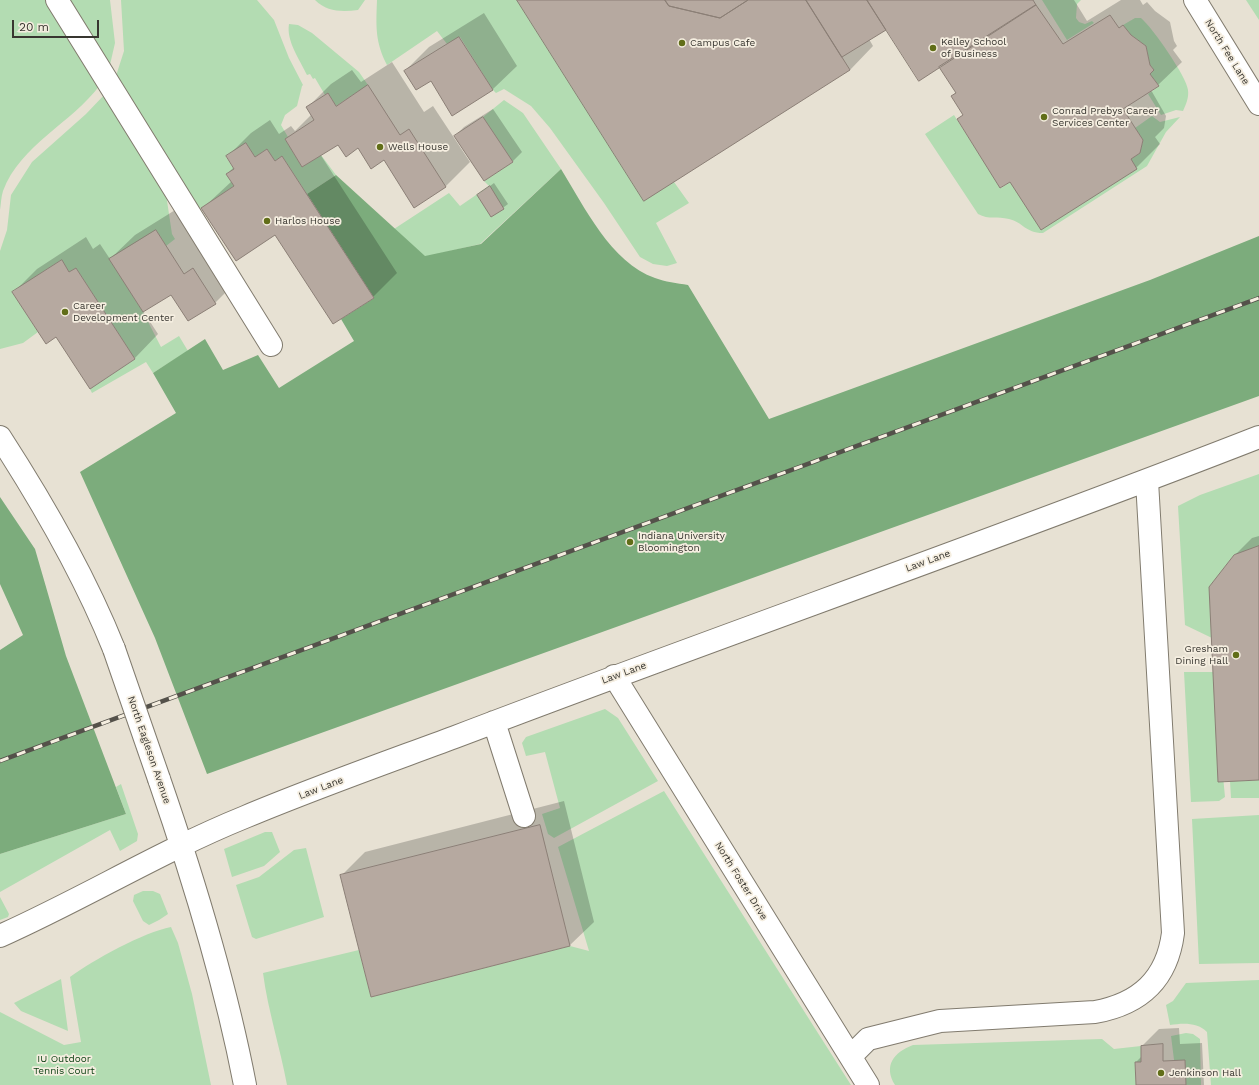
<!DOCTYPE html>
<style>
body{margin:0}
#map{position:relative;width:1259px;height:1085px;overflow:hidden;background:#e7e1d3;font-family:"Work Sans",sans-serif}
canvas{display:block}
.scale{position:absolute;left:12px;top:20px;width:87px;height:18px;box-sizing:border-box;border:2px solid #383630;border-top:0;padding-left:5px;font-size:12px;line-height:14px;white-space:nowrap;color:#383630;-webkit-text-stroke:3px #f5eee0;paint-order:stroke}
</style>
<div id="map">
<canvas width="1259" height="1085"></canvas>
<div class="scale">20 m</div>
</div>
<script>
const context = document.querySelector('canvas').getContext('2d');
context.lineJoin = 'round';
function paint(path, color) {
  context.fillStyle = color;
  context.fill(path, 'evenodd');
}
function stroke(path, color, width, dash) {
  context.strokeStyle = color;
  context.lineWidth = width;
  context.lineCap = dash ? 'butt' : 'round';
  context.setLineDash(dash || []);
  context.stroke(path);
}
function drawText(font, color, halo, rows, align = 'center') {
  context.font = font + ' "Work Sans",sans-serif';
  context.lineWidth = 3.5;
  context.setLineDash([]);
  context.textBaseline = 'middle';
  context.strokeStyle = halo;
  context.fillStyle = color;
  for (const [text, x, y, turn = 0] of rows) {
    context.save();
    context.translate(x, y);
    context.rotate((+turn || 0) * Math.PI / 180);
    context.textAlign = isNaN(turn) ? turn : align;
    if (halo) context.strokeText(text, 0, 0);
    context.fillText(text, 0, 0);
    context.restore();
  }
}
const green = new Path2D(`
 M 0,0 L 45,0 L 100,85 C 72,123 20,145 3,191 C 1,197 1,204 0,210 Z
 M 68,0 L 110,0 L 115,43 L 109,69 Z
 M 121,0 L 257,0 L 274,20 L 289,58 L 303,85 L 302,86 L 297,106 L 285,115 L 281,125 L 288,137 L 285,139 L 302,167 L 321,155 L 336,175 L 307,194 L 282,156 L 275,161 L 267,149 L 255,157 L 246,143 L 226,157 L 234,169 L 226,174 L 234,186 L 197,211 L 115,79 L 124,51 Z
 M 315,0 L 365,0 L 358,10 C 342,12 327,12 315,0 Z
 M 377,0 L 517,0 L 674,182 L 689,203 L 656,223 L 677,263 L 667,266 L 653,264 L 640,257 L 604,203 L 550,128 L 531,106 L 504,89 L 496,93 L 493,90 L 460,37 L 447,44 L 437,31 L 387,65 C 375,42 376,26 377,0 Z
 M 1042,0 L 1081,0 L 1077,4 L 1076,18 L 1079,22 L 1085,24 L 1092,21 L 1094,23 L 1067,40 Z
 M 1246,0 L 1259,0 L 1259,20 Z
 M 1135,18 L 1141,18 C 1152,27 1187,77 1188,90 C 1189,98 1186,104 1183,111 L 1176,110 L 1161,115 L 1148,94 L 1159,86 L 1150,74 L 1154,70 L 1150,65 L 1146,46 L 1131,35 L 1123,25 Z
 M 289,24 L 298,25 L 312,33 L 359,72 L 368,85 L 336,106 L 328,93 L 325,95 L 315,78 L 313,79 L 310,74 L 307,75 C 300,60 286,41 289,24 Z
 M 106,93 L 166,194 L 172,234 L 175,239 L 166,246 L 156,230 L 110,259 L 143,312 L 161,347 L 179,336 L 188,351 L 153,373 L 146,362 L 92,393 L 90,389 L 135,359 L 76,268 L 69,272 L 61,260 L 12,292 L 38,332 L 23,343 L 0,349 L 0,251 L 7,230 L 11,195 L 32,162 L 86,114 Z
 M 504,100 L 523,113 L 561,169 L 480,244 L 425,257 L 394,229 L 449,193 L 460,206 L 489,186 L 484,181 L 513,162 L 483,117 Z
 M 954,115 L 1001,188 L 1010,182 L 1131,159 L 1140,153 L 1143,140 L 1135,128 L 1152,116 L 1160,122 L 1180,117 L 1166,132 L 1147,166 L 1043,233 C 1025,233 1023,222 1009,219 C 997,216 989,220 978,214 L 925,134 Z
 M 1259,474 L 1259,546 L 1234,555 L 1210,587 L 1212,638 L 1185,625 L 1178,506 L 1200,495 Z
 M 1184,672 L 1213,672 L 1225,797 L 1219,801 L 1191,802 Z
 M 605,709 L 618,718 L 658,781 L 554,838 L 548,834 L 542,814 L 560,808 L 545,752 L 526,756 L 522,743 L 526,737 Z
 M 1259,780 L 1259,798 L 1231,798 L 1230,781 Z
 M 121,784 L 138,834 L 137,841 L 120,851 L 110,830 L 0,892 L 0,854 L 126,814 L 116,787 Z
 M 664,791 L 851,1085 L 287,1085 C 280,1047 268,1011 263,973 L 359,950 L 371,997 L 570,946 L 589,951 L 558,847 Z
 M 1259,815 L 1259,963 L 1199,964 L 1192,819 Z
 M 265,832 L 272,832 L 280,852 L 264,866 L 232,877 L 224,849 Z
 M 306,848 L 324,917 L 256,939 L 252,937 L 236,885 L 259,877 L 294,850 Z
 M 143,891 L 153,891 L 160,894 L 168,914 L 159,920 L 149,925 L 143,921 L 133,901 L 134,895 Z
 M 0,897 L 9,914 L 8,917 L 0,920 Z
 M 171,927 L 178,943 L 192,994 L 211,1085 L 0,1085 L 0,1012 L 64,1045 L 81,1042 L 70,977 C 93,960 144,932 171,927 Z
 M 61,979 L 68,1031 L 21,1011 L 14,1003 Z
 M 1259,980 L 1259,1085 L 1211,1085 L 1207,1032 C 1197,1022 1183,1023 1170,1025 L 1166,1005 L 1173,1001 L 1186,983 Z
 M 1186,1033 L 1193,1034 L 1200,1039 L 1201,1085 L 1186,1085 L 1185,1060 L 1174,1060 L 1171,1036 Z
 M 1102,1039 L 1114,1049 L 1141,1046 L 1141,1062 L 1135,1062 L 1136,1085 L 895,1085 C 883,1066 894,1052 913,1045 Z`);
const forest = new Path2D(`
 M 561,169 C 584,206 611,263 655,278 C 665,282 677,283 688,285 L 769,419 L 1150,280 L 1259,236 L 1259,396 L 207,774 L 155,638 L 80,472 L 176,413 L 153,373 L 205,339 L 223,370 L 258,355 L 279,388 L 354,341 L 341,319 L 374,298 L 307,194 L 336,175 L 425,256 L 481,244 Z
 M 0,497 L 35,549 L 66,656 L 126,814 L 0,854 L 0,650 L 23,635 L 0,584 Z`);
const shadow = new Path2D(`
 M 519,0 L 1074,0 L 1087,21 L 1121,0 L 1140,0 L 1143,5 L 1147,2 L 1155,11 L 1170,22 L 1174,41 L 1177,46 L 1173,50 L 1182,62 L 1158,85 L 1151,90 L 1166,116 L 1164,128 L 1155,137 L 1160,144 L 1136,168 L 1010,180 L 958,119 L 964,114 L 952,96 L 956,92 L 940,66 L 886,28 L 869,39 L 873,46 L 850,70 Z
 M 484,13 L 517,66 L 493,89 L 453,114 L 431,80 L 405,71 L 429,47 Z
 M 392,62 L 424,112 L 433,106 L 470,162 L 446,186 L 414,207 L 384,159 L 359,147 L 338,143 L 320,154 L 397,273 L 373,297 L 276,234 L 203,208 L 232,181 L 227,174 L 234,167 L 227,157 L 251,133 L 270,120 L 279,134 L 291,126 L 295,131 L 312,114 L 307,108 L 331,84 L 352,70 L 361,82 Z
 M 493,109 L 522,152 L 513,161 L 485,180 L 455,136 L 464,127 Z
 M 494,183 L 508,204 L 492,216 L 478,195 Z
 M 180,207 L 239,279 L 215,303 L 188,320 L 172,293 L 143,311 L 158,334 L 135,358 L 14,292 L 37,269 L 86,237 L 93,249 L 100,244 L 110,259 L 135,235 Z
 M 1259,536 L 1259,779 L 1235,555 L 1252,538 Z
 M 564,801 L 594,922 L 570,945 L 372,996 L 341,876 L 365,852 Z
 M 1179,1028 L 1180,1044 L 1202,1043 L 1204,1085 L 1137,1085 L 1136,1062 L 1142,1056 L 1142,1046 L 1159,1029 Z`);
const building = new Path2D(`
 M 517,0 L 665,0 L 669,6 L 720,18 L 748,0 L 806,0 L 850,70 L 644,201 Z
 M 665,0 L 748,0 L 720,18 L 669,6 Z
 M 806,0 L 867,0 L 886,30 L 842,57 Z
 M 867,0 L 1033,0 L 1036,5 L 919,81 Z
 M 1036,5 L 1063,44 L 1110,15 L 1119,28 L 1123,25 L 1131,35 L 1146,46 L 1150,65 L 1154,70 L 1150,74 L 1159,86 L 1123,109 L 1143,140 L 1140,153 L 1131,159 L 1137,169 L 1041,230 L 1010,182 L 1000,188 L 957,119 L 963,115 L 951,96 L 956,93 L 939,67 Z
 M 459,37 L 493,90 L 452,116 L 431,81 L 416,90 L 404,71 Z
 M 368,85 L 400,135 L 409,129 L 446,187 L 414,208 L 384,160 L 371,169 L 358,148 L 346,157 L 338,145 L 302,167 L 285,139 L 314,120 L 306,107 L 328,93 L 336,106 Z
 M 483,117 L 513,162 L 484,181 L 454,136 Z
 M 246,143 L 255,157 L 267,149 L 275,161 L 282,156 L 374,298 L 333,324 L 275,235 L 236,261 L 201,208 L 234,186 L 226,174 L 234,169 L 226,156 Z
 M 490,186 L 504,209 L 491,217 L 477,195 Z
 M 156,230 L 184,274 L 193,268 L 216,304 L 188,321 L 171,295 L 143,312 L 109,259 Z
 M 62,260 L 69,272 L 76,268 L 135,359 L 90,389 L 56,337 L 46,344 L 12,292 Z
 M 1259,546 L 1259,780 L 1218,782 L 1209,587 L 1234,555 Z
 M 540,825 L 570,946 L 371,997 L 340,875 Z
 M 1163,1044 L 1163,1061 L 1185,1060 L 1186,1085 L 1136,1085 L 1135,1062 L 1141,1062 L 1141,1046 Z`);
const minor = new Path2D(`
 M 57,0 L 271,345
 M 1195,0 L 1259,104
 M 0,437 C 44,505 84,574 114,649
 M 614,676 L 868,1085
 M 494,722 L 524,816
 M 159,779 C 194,880 225,981 245,1085
 M 0,936 C 83,899 161,851 245,817 C 314,788 385,763 455,737 C 722,635 993,541 1259,437
 M 851,1056 L 868,1039 L 940,1021 L 1095,1012 C 1139,1004 1167,980 1173,933 L 1147,481`);
const rail = new Path2D(`
 M 0,761 L 1259,298`);
const minorBridge = new Path2D(`
 M 114,649 L 159,779`);
const markers = [
 [682,43,4,"#616e18"],
 [933,48,4,"#616e18"],
 [1044,117,4,"#616e18"],
 [380,147,4,"#616e18"],
 [267,221,4,"#616e18"],
 [65,312,4,"#616e18"],
 [630,542,4,"#616e18"],
 [1236,655,4,"#616e18"],
 [1161,1073,4,"#616e18"]
];
const poiNames = [
 ["Kelley School",941,42],
 ["of Business",941,54],
 ["Campus Cafe",690,43],
 ["Conrad Prebys Career",1052,111],
 ["Services Center",1052,123],
 ["Wells House",388,147],
 ["Harlos House",275,221],
 ["Career",73,306],
 ["Development Center",73,318],
 ["Indiana University",638,536],
 ["Bloomington",638,548],
 ["Gresham",1228,649,"right"],
 ["Dining Hall",1228,661,"right"],
 ["Jenkinson Hall",1169,1073]
];
const streetNames = [
 ["North Fee Lane",1227,52,58],
 ["Law Lane",928,561,-20],
 ["Law Lane",624,673,-20],
 ["North Eagleson Avenue",149,750,71],
 ["Law Lane",321,788,-21],
 ["North Foster Drive",741,881,58]
];
const parkNames = [
 ["IU Outdoor",64,1059],
 ["Tennis Court",64,1071]
];
paint(green, '#b3dcb2');
paint(forest, '#7cac7c');
paint(shadow, '#0003');
paint(building, '#b6a9a0');
stroke(building, '#8b7f76', 1);
stroke(minor, '#817b6e', 24);
stroke(minor, '#fff', 22);
stroke(rail, '#54514a', 4.5);
stroke(rail, '#f5eee0', 3, [9]);
stroke(minorBridge, '#817b6e', 24, []);
stroke(minorBridge, '#fff', 22);
for (const [x, y, r, color] of markers) {
  const dot = new Path2D();
  dot.arc(x, y, r, 0, 2 * Math.PI);
  context.fillStyle = color;
  context.fill(dot);
  stroke(dot, '#f5eee0', 1.5);
}
drawText('10px', '#383630', '#f5eee0', poiNames, 'left');
drawText('10px', '#383630', '#f5eee0', streetNames);
drawText('10px', '#073d0e', '#f5eee0', parkNames);
</script>
